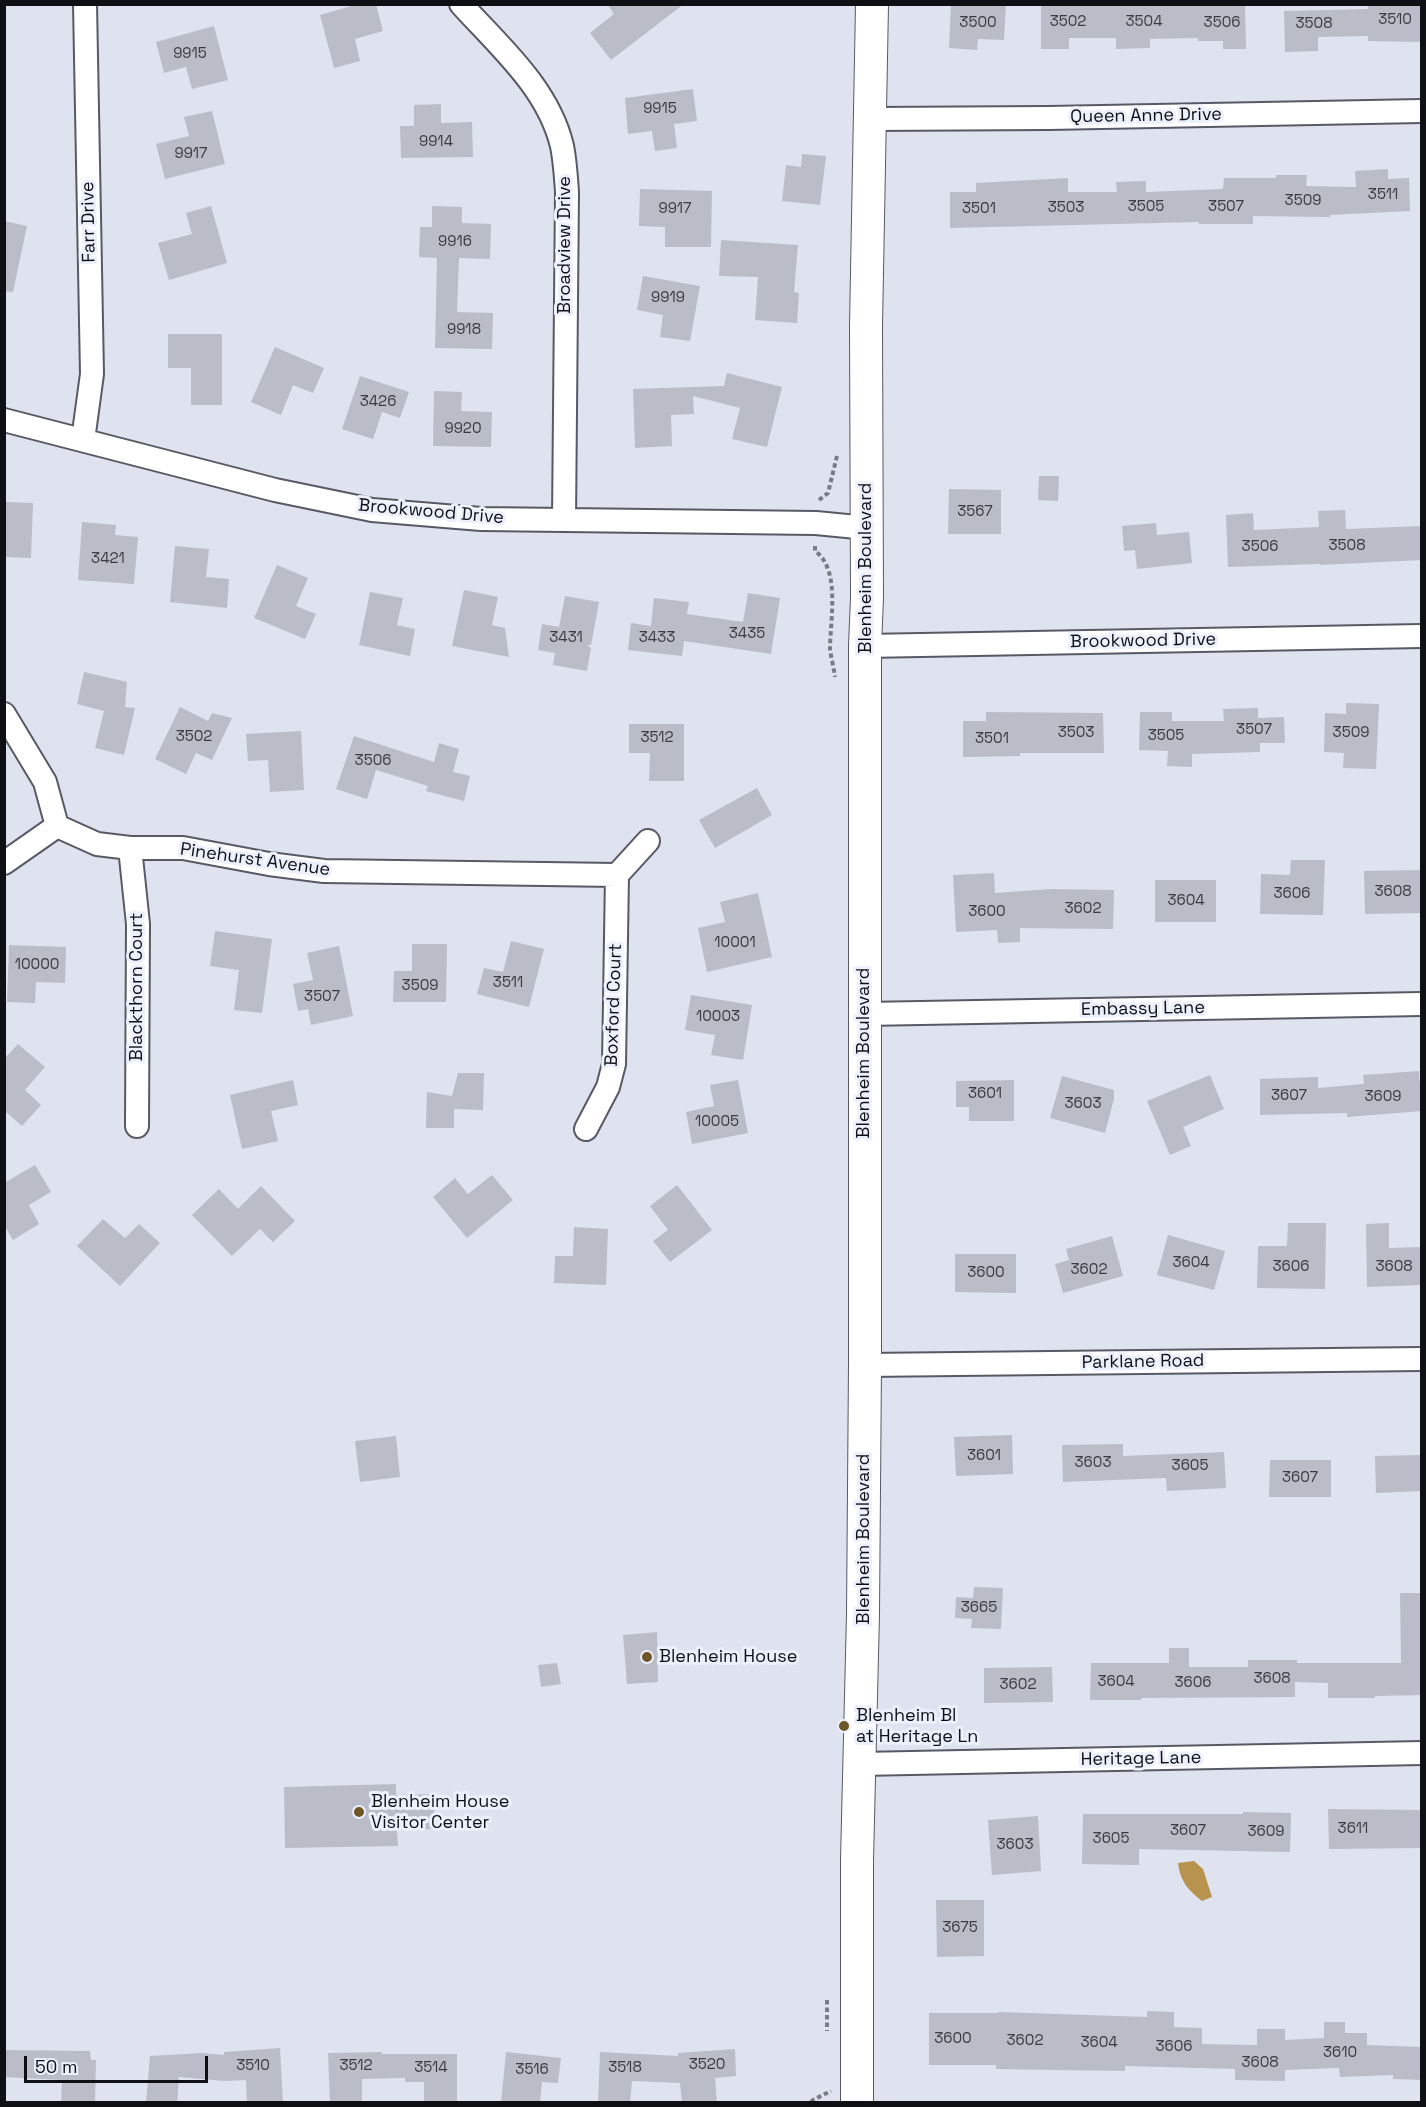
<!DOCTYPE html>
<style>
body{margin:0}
#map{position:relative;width:1426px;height:2107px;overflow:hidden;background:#dfe3ef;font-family:"Space Grotesk",sans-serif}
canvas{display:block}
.frame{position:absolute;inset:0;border:6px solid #0e1013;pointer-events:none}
.scale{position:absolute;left:24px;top:2056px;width:184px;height:27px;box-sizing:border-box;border:3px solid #0e1013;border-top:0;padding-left:8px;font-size:18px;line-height:21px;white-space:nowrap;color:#0e1013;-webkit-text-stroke:4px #ecf0fc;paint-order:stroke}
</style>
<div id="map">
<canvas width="1426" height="2107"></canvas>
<div class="frame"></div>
<div class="scale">50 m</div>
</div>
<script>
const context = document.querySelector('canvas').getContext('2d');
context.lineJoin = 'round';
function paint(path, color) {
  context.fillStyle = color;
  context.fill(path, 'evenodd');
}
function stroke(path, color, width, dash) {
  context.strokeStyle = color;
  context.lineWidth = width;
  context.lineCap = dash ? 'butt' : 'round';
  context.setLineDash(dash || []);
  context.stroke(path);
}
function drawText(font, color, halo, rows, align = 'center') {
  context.font = font + ' "Space Grotesk",sans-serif';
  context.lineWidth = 6;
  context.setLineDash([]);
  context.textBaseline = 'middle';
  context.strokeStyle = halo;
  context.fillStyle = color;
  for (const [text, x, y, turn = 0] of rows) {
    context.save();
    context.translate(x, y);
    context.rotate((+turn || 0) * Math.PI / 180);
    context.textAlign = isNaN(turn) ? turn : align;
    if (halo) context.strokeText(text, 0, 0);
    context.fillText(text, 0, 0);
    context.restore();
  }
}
const water = new Path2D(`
 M 1194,1861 L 1203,1869 L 1212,1897 L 1202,1901 C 1188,1890 1180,1881 1178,1863 Z`);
const building = new Path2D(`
 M 358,4 L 376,4 L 383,31 L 355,39 L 360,61 L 334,68 L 320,15 Z
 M 607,4 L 684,4 L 611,60 L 590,33 L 614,14 Z
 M 974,4 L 1006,4 L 1004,40 L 978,39 L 977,50 L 949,48 L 951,5 L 974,6 Z
 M 1115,4 L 1245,4 L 1246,49 L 1223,49 L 1223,41 L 1198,41 L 1198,38 L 1150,39 L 1150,48 L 1116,49 L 1116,38 L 1069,38 L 1069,49 L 1041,49 L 1041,5 Z
 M 1368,4 L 1422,4 L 1422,42 L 1368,41 L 1368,36 L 1318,37 L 1318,51 L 1285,52 L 1284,11 L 1368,9 Z
 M 214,26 L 228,80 L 192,89 L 186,67 L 164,73 L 156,42 Z
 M 693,89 L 697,121 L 674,124 L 677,148 L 655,151 L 652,131 L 628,134 L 625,98 Z
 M 441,104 L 441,123 L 472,122 L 473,157 L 401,158 L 400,126 L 414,126 L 414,105 Z
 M 212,111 L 225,164 L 165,179 L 156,144 L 189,136 L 184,117 Z
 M 802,154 L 826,156 L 820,205 L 782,201 L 786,165 L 801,167 Z
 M 1388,169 L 1388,179 L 1409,178 L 1410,211 L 1330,215 L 1330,217 L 1253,216 L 1253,224 L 1199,224 L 1199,222 L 950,228 L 950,192 L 976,192 L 976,183 L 1068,178 L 1068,192 L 1117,192 L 1116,182 L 1146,181 L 1146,192 L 1223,189 L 1224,178 L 1276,178 L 1276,175 L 1307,175 L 1306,186 L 1356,187 L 1355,171 Z
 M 640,189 L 712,191 L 711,247 L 665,247 L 665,227 L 639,226 Z
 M 211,206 L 227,263 L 169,280 L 158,243 L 192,234 L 186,213 Z
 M 432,206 L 462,207 L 462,223 L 491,224 L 490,259 L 459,258 L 457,312 L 493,313 L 492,349 L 435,348 L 437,258 L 419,257 L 420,227 L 432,227 Z
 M 4,221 L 27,226 L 13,292 L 4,291 Z
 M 721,240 L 798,245 L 794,292 L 799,293 L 797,323 L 755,320 L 758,277 L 719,276 Z
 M 643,276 L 700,286 L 690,341 L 660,337 L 663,315 L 637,310 Z
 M 168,334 L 222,334 L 222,405 L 191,405 L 191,368 L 168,368 Z
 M 275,347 L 324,368 L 313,393 L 293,385 L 281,415 L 251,402 Z
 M 727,373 L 782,387 L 767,447 L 732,439 L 740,408 L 693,396 L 694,414 L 671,415 L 672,446 L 635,448 L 633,389 L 724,386 Z
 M 360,376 L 409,392 L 400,418 L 382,412 L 373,439 L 342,429 Z
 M 434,391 L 462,392 L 461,411 L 492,412 L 491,447 L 433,446 Z
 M 1039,476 L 1059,476 L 1058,501 L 1038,500 Z
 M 949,489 L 1001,490 L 1001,534 L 948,534 Z
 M 4,502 L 33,503 L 31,558 L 4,557 Z
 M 1345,510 L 1346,529 L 1422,526 L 1422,560 L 1320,565 L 1320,564 L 1228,567 L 1226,515 L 1253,513 L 1254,530 L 1319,527 L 1318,511 Z
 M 82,522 L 116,525 L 115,535 L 138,537 L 134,584 L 78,580 Z
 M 1156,523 L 1157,535 L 1189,532 L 1192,563 L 1137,569 L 1135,550 L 1124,551 L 1122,526 Z
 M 175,546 L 209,549 L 206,577 L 229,579 L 227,608 L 170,602 Z
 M 277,565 L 308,578 L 296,606 L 316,614 L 305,639 L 254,618 Z
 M 464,590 L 498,597 L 492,625 L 505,628 L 509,657 L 452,646 Z
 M 370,592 L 403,598 L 397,625 L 415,629 L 410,656 L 359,645 Z
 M 748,593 L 780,598 L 771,654 L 684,641 L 682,656 L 628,650 L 631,623 L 651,626 L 654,598 L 689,602 L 687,614 L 743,622 Z
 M 565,596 L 599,602 L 591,645 L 587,645 L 591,648 L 587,671 L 553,665 L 555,653 L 538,650 L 542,624 L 559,627 Z
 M 84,672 L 127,682 L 125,707 L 135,708 L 124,755 L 95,748 L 104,711 L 77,704 Z
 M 1346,703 L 1379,704 L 1376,769 L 1343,768 L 1344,753 L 1324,752 L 1325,713 L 1346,714 Z
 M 180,707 L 208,721 L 212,713 L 232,718 L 212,760 L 196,753 L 186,774 L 155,759 Z
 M 1258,708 L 1258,718 L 1284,717 L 1285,743 L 1260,743 L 1260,752 L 1192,754 L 1192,767 L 1167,766 L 1168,751 L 1139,750 L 1140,712 L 1172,712 L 1172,721 L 1224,721 L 1223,709 Z
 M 986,712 L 1103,713 L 1104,753 L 1020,753 L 1020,756 L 963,757 L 963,721 L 986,721 Z
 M 629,724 L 684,724 L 684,781 L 649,781 L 650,753 L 629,753 Z
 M 301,731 L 304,790 L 270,792 L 268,760 L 248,761 L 246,734 Z
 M 354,736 L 434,762 L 439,743 L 459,749 L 453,772 L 470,776 L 464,801 L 426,791 L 428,786 L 376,770 L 367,799 L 336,789 Z
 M 757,788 L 772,815 L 715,848 L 699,820 Z
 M 1291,860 L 1325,860 L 1323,915 L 1260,914 L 1261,874 L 1290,875 Z
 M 1422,870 L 1422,913 L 1365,914 L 1364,871 Z
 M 994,873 L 995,893 L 1052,889 L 1114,890 L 1113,929 L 1020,928 L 1020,942 L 998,943 L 997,930 L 956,932 L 953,875 Z
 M 1155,880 L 1216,880 L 1216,922 L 1155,922 Z
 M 758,893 L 772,957 L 707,972 L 698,928 L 725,922 L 720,902 Z
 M 215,931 L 272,939 L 262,1013 L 234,1010 L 239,970 L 210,966 Z
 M 511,941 L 544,949 L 529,1007 L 477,994 L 484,968 L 503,972 Z
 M 412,944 L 447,944 L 446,1002 L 393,1002 L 394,971 L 412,971 Z
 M 9,945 L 66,947 L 65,983 L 36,982 L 35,1003 L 7,1002 Z
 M 339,946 L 353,1016 L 311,1025 L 308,1009 L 298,1011 L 293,984 L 313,980 L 307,953 Z
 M 691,995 L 752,1005 L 743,1060 L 711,1055 L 715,1035 L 685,1030 Z
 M 18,1044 L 45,1067 L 25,1090 L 41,1105 L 22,1126 L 6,1112 L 4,1113 L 4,1059 Z
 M 1419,1071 L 1422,1111 L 1347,1117 L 1347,1113 L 1260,1115 L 1260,1079 L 1318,1077 L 1318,1088 L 1364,1084 L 1363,1075 Z
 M 458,1073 L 484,1073 L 483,1110 L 454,1109 L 454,1128 L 426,1128 L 427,1092 L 452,1096 Z
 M 1210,1075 L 1224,1109 L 1183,1127 L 1191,1146 L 1170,1155 L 1147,1101 Z
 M 1062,1076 L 1114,1090 L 1114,1099 L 1105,1133 L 1050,1118 Z
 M 293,1080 L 298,1105 L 271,1111 L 278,1141 L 242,1149 L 230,1095 Z
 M 738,1080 L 748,1133 L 692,1144 L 686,1112 L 714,1106 L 710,1085 Z
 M 1014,1080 L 1014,1121 L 969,1121 L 969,1107 L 956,1107 L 956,1081 Z
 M 35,1165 L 51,1192 L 29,1205 L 39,1224 L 13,1240 L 4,1225 L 4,1183 Z
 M 492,1175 L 513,1200 L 467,1238 L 433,1197 L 455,1178 L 468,1194 Z
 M 677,1185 L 712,1230 L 670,1262 L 653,1241 L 668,1230 L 650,1206 Z
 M 261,1186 L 295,1221 L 273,1242 L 260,1229 L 232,1256 L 192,1215 L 219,1189 L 238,1209 Z
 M 103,1219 L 125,1238 L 139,1224 L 160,1243 L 120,1286 L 77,1246 Z
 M 1288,1223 L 1326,1223 L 1325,1289 L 1257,1288 L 1258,1246 L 1287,1246 Z
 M 1389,1223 L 1389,1248 L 1422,1247 L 1422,1285 L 1367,1287 L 1366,1224 Z
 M 574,1227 L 608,1229 L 606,1285 L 554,1283 L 555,1256 L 573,1256 Z
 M 1168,1235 L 1225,1251 L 1214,1290 L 1157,1275 Z
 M 1112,1236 L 1123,1276 L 1063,1293 L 1055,1264 L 1069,1260 L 1066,1249 Z
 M 955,1254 L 1016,1254 L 1016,1293 L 955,1292 Z
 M 1012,1435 L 1013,1474 L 956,1476 L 954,1437 Z
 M 396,1436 L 400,1477 L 360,1482 L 355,1441 Z
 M 1123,1444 L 1123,1456 L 1224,1452 L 1226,1488 L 1167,1491 L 1166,1478 L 1063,1482 L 1062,1445 Z
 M 1422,1455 L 1422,1491 L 1376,1493 L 1375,1456 Z
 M 1270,1460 L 1331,1460 L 1331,1497 L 1269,1497 Z
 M 974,1587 L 1003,1588 L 1001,1629 L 971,1628 L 972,1619 L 955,1618 L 956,1597 L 973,1598 Z
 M 1400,1593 L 1421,1593 L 1422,1695 L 1375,1696 L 1375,1698 L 1328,1698 L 1328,1683 L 1295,1682 L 1295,1697 L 1141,1698 L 1141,1700 L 1090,1700 L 1091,1663 L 1169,1663 L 1169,1648 L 1189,1648 L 1189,1667 L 1248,1667 L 1248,1660 L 1297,1660 L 1297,1663 L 1401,1663 Z
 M 657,1632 L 658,1682 L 627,1684 L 623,1635 Z
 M 557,1663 L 561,1684 L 541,1687 L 538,1665 Z
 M 1052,1667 L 1053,1702 L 984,1703 L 984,1668 Z
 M 396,1784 L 396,1795 L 434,1794 L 435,1829 L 397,1830 L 398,1846 L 285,1848 L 284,1787 Z
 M 1328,1809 L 1422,1810 L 1422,1848 L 1329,1849 Z
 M 1243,1812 L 1291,1813 L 1290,1852 L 1139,1849 L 1139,1865 L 1082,1864 L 1083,1814 L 1243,1814 Z
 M 1038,1816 L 1041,1871 L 992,1875 L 988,1820 Z
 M 936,1900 L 984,1900 L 984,1956 L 937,1957 Z
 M 1147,2011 L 1174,2012 L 1174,2027 L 1202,2028 L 1202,2044 L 1257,2045 L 1257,2029 L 1285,2029 L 1285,2040 L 1324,2038 L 1324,2022 L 1345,2022 L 1345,2033 L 1367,2033 L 1367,2045 L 1422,2047 L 1422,2080 L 1393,2079 L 1393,2075 L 1340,2077 L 1339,2068 L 1285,2070 L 1285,2081 L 1235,2080 L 1235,2069 L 1125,2066 L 1125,2071 L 1053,2070 L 996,2069 L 996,2065 L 929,2065 L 929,2013 L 998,2013 L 998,2012 L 1147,2017 Z
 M 280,2048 L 283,2103 L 247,2103 L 246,2080 L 225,2081 L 179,2077 L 177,2103 L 146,2103 L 150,2056 L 202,2053 L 224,2055 L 224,2052 Z
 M 735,2049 L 736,2076 L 715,2078 L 717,2103 L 682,2103 L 680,2083 L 632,2081 L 630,2103 L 598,2103 L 600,2052 L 678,2056 L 678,2053 Z
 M 4,2050 L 90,2051 L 91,2060 L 96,2060 L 95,2103 L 61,2103 L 62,2080 L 4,2077 Z
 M 382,2052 L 382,2054 L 457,2054 L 457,2103 L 424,2103 L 424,2082 L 405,2082 L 405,2078 L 362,2079 L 362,2103 L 330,2103 L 328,2053 Z
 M 506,2052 L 561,2058 L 558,2083 L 542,2082 L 540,2103 L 501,2103 Z`);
const path = new Path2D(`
 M 819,500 L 828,493 L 837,456
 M 815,546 L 815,551 C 841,569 830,621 830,649 C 831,658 834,668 835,677
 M 827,2000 L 827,2031
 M 811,2102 L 813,2100 L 831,2091`);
const street = new Path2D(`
 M 461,4 C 500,47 548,88 562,146 C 565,161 566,177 567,192 L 564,520
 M 871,119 L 1048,118 L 1422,111
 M 4,420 L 275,490 L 372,510 L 481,519 L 816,523 L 867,528
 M 83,440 L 92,374 L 85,4
 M 865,646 L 1422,636
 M 4,714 L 45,782 L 57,826
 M 57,826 L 97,844 L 130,848 L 183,848 L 269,864 L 324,871 L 617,875
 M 130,848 L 138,924 L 137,1126
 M 4,863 L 57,826
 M 617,875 L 648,841
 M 865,1014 L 1422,1004
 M 586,1129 L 608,1087 L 614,1064 L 617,875
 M 865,1365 L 1422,1359
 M 860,1764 L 1422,1753`);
const secondary = new Path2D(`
 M 857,2102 L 857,1860 L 863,1614 L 865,1365 L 865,646 L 867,598 L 866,326 L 872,4`);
const markers = [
 [647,1657,6,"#6f5627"],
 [844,1726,6,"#6f5627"],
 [359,1812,6,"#6f5627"]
];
const numberNames = [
 ["3510",1395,20],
 ["3502",1068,22],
 ["3504",1144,22],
 ["3500",978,23],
 ["3506",1222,23],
 ["3508",1314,24],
 ["9915",190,54],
 ["9915",660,109],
 ["9914",436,142],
 ["9917",191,154],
 ["3511",1383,195],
 ["3509",1303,201],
 ["3505",1146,207],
 ["3507",1226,207],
 ["3503",1066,208],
 ["9917",675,209],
 ["3501",979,209],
 ["9916",455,242],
 ["9919",668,298],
 ["9918",464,330],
 ["3426",378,402],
 ["9920",463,429],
 ["3567",975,512],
 ["3508",1347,546],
 ["3506",1260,547],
 ["3421",108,559],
 ["3435",747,634],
 ["3431",566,638],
 ["3433",657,638],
 ["3507",1254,730],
 ["3503",1076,733],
 ["3509",1351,733],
 ["3505",1166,736],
 ["3502",194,737],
 ["3512",657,738],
 ["3501",992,739],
 ["3506",373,761],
 ["3608",1393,892],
 ["3606",1292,894],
 ["3604",1186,901],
 ["3602",1083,909],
 ["3600",987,912],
 ["10001",735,943],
 ["10000",37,965],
 ["3511",508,983],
 ["3509",420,986],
 ["3507",322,997],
 ["10003",718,1017],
 ["3601",985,1094],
 ["3607",1289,1096],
 ["3609",1383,1097],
 ["3603",1083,1104],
 ["10005",717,1122],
 ["3604",1191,1263],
 ["3606",1291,1267],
 ["3608",1394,1267],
 ["3602",1089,1270],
 ["3600",986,1273],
 ["3601",984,1456],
 ["3603",1093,1463],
 ["3605",1190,1466],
 ["3607",1300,1478],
 ["3665",979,1608],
 ["3608",1272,1679],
 ["3604",1116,1682],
 ["3606",1193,1683],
 ["3602",1018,1685],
 ["3611",1353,1829],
 ["3607",1188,1831],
 ["3609",1266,1832],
 ["3605",1111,1839],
 ["3603",1015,1845],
 ["3675",960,1928],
 ["3600",953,2039],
 ["3602",1025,2041],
 ["3604",1099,2043],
 ["3606",1174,2047],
 ["3610",1340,2053],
 ["3608",1260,2063],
 ["3520",707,2065],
 ["3510",253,2066],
 ["3512",356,2066],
 ["3514",431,2068],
 ["3518",625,2068],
 ["3516",532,2070]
];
const streetNames = [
 ["Queen Anne Drive",1146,116,-1],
 ["Farr Drive",89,222,-91],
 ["Broadview Drive",565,245,-90],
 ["Brookwood Drive",431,512,5],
 ["Blenheim Boulevard",866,568,-90],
 ["Brookwood Drive",1143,641,-1],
 ["Pinehurst Avenue",255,860,8],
 ["Blackthorn Court",137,987,-90],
 ["Boxford Court",614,1005,-88],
 ["Embassy Lane",1143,1009,-1],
 ["Blenheim Boulevard",864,1053,-90],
 ["Parklane Road",1143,1362,-1],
 ["Blenheim Boulevard",864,1539,-90],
 ["Heritage Lane",1141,1759,-1]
];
const poiNames = [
 ["Blenheim House",659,1657],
 ["Blenheim Bl",856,1716],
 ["at Heritage Ln",856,1737],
 ["Blenheim House",371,1802],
 ["Visitor Center",371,1823]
];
paint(water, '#b8934e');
paint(building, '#babdc8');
stroke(street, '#575a64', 26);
stroke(secondary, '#575a64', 34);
stroke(path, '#797c84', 4, [4.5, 3]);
stroke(street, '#fff', 22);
stroke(secondary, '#fff', 32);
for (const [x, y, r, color] of markers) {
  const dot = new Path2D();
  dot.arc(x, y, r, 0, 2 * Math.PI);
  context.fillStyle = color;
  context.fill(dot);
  stroke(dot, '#ecf0fc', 2);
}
drawText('15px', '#393b40', null, numberNames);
drawText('18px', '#0e1013', '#ecf0fc', streetNames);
drawText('18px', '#0e1013', '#ecf0fc', poiNames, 'left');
</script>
